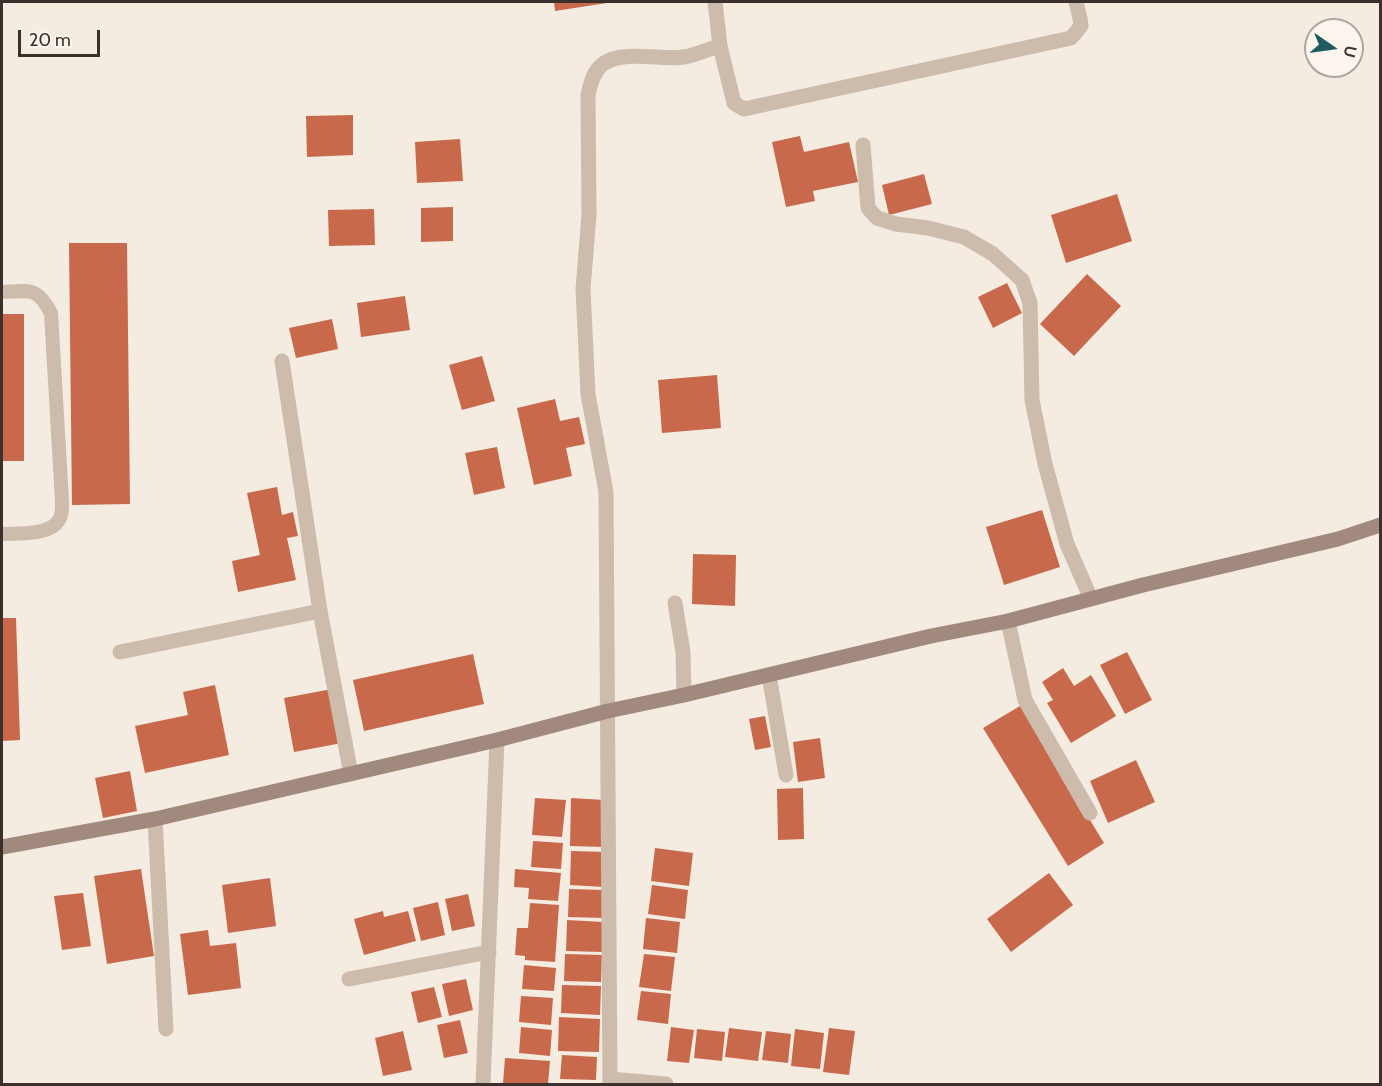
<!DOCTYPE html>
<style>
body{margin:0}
#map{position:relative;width:1382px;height:1086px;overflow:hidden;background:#f4ebe1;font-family:Cabin,sans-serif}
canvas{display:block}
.frame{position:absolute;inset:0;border:3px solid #3b302b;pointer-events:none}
.north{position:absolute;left:1304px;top:18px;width:60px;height:60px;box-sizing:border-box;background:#fbf5ee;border:2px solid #aea6a0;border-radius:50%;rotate:103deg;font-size:16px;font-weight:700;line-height:24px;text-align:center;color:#3b302b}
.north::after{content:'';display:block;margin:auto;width:21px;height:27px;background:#1f5a5e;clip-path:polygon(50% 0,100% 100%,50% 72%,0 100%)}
.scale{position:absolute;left:18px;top:30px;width:82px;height:27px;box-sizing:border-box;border:3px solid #3b302b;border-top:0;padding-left:8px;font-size:18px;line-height:21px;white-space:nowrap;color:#3b302b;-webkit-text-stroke:4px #fbf5ee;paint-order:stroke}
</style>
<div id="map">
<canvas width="1382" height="1086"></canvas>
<div class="frame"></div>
<div class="north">U</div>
<div class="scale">20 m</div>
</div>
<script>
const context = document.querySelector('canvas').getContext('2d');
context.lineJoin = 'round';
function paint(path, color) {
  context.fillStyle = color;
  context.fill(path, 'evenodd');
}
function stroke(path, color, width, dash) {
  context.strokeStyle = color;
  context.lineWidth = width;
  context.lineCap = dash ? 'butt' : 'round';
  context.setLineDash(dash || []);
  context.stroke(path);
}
const building = new Path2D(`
 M 554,2 L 607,2 L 607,3 L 555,11 Z
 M 353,115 L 353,155 L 307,157 L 306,116 Z
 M 800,136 L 804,152 L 849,142 L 858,182 L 813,191 L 815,201 L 786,207 L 772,142 Z
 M 460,139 L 463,181 L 417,183 L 415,142 Z
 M 924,174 L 932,204 L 889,215 L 882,185 Z
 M 1117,194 L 1132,241 L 1066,263 L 1051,215 Z
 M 453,207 L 453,241 L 421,242 L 421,208 Z
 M 374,209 L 375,245 L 329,246 L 328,210 Z
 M 69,243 L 127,243 L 130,504 L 72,505 Z
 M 1087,274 L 1121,306 L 1074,356 L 1040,324 Z
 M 1007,283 L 1022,313 L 993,328 L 978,297 Z
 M 405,296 L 410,330 L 361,337 L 357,303 Z
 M 2,314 L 24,314 L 24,461 L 2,461 Z
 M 332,319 L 338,349 L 296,358 L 289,328 Z
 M 482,356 L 495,401 L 462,410 L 449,365 Z
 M 717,375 L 721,428 L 662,433 L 658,380 Z
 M 555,399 L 560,421 L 579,417 L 585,444 L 566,448 L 572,476 L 534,485 L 517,408 Z
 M 497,447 L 505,488 L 474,495 L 465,453 Z
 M 277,487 L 282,515 L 293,512 L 298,536 L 287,538 L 296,580 L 238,592 L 232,561 L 260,555 L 247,493 Z
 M 1042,510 L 1060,567 L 1004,585 L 986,527 Z
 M 693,554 L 736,555 L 735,606 L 692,604 Z
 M 2,618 L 16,618 L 20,740 L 2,741 Z
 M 1127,652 L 1152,700 L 1125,714 L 1100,665 Z
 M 473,654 L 484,704 L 364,731 L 353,680 Z
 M 1063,668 L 1074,686 L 1091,675 L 1116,716 L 1071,743 L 1047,703 L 1053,700 L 1042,682 Z
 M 215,685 L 229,755 L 145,773 L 135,726 L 188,715 L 183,692 Z
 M 332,689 L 342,743 L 294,752 L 284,698 Z
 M 1020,706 L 1104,843 L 1068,866 L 983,728 Z
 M 765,716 L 771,747 L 755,750 L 749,719 Z
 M 820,738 L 825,778 L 798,782 L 793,742 Z
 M 1136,760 L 1155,802 L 1108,823 L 1090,781 Z
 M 130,771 L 137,811 L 103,818 L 95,778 Z
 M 803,788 L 804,839 L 778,840 L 777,789 Z
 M 535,798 L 566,800 L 562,837 L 532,835 Z
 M 571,798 L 605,800 L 604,847 L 570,846 Z
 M 533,841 L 563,843 L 561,869 L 531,867 Z
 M 655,848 L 693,853 L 689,886 L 651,881 Z
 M 571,851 L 606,852 L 604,887 L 570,885 Z
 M 141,869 L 154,956 L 107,964 L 94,876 Z
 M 515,869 L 561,873 L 558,901 L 528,899 L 529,888 L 514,887 Z
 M 1049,873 L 1073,905 L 1011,952 L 987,919 Z
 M 270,878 L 276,926 L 228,933 L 222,885 Z
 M 652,885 L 688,890 L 685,919 L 648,914 Z
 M 569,889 L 604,890 L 603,918 L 568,917 Z
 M 83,893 L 91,946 L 62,950 L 54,896 Z
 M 468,894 L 475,926 L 452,931 L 445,899 Z
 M 438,902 L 445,935 L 421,941 L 413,908 Z
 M 530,903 L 559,905 L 555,962 L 525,960 L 525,956 L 515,955 L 517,928 L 528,928 Z
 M 383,911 L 384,917 L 408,911 L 416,941 L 364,955 L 354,919 Z
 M 646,918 L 680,922 L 677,953 L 643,949 Z
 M 567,920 L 603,922 L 602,952 L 566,951 Z
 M 208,930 L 210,946 L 236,943 L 241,988 L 188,995 L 180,934 Z
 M 565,954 L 602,955 L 601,982 L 564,981 Z
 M 644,954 L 675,957 L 671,991 L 639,987 Z
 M 524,965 L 556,968 L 554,991 L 522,989 Z
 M 466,979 L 473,1010 L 449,1016 L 442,984 Z
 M 562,985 L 601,986 L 600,1015 L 561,1013 Z
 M 434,987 L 442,1017 L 418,1023 L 411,992 Z
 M 641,991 L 671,994 L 668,1024 L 637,1020 Z
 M 521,996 L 553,998 L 551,1025 L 519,1022 Z
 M 559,1017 L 600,1019 L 599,1052 L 558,1051 Z
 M 460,1020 L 468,1053 L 444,1058 L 437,1025 Z
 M 521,1027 L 552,1030 L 550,1056 L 519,1053 Z
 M 671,1027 L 694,1030 L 689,1063 L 667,1061 Z
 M 729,1028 L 762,1032 L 758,1061 L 725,1057 Z
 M 829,1028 L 855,1031 L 849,1075 L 823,1072 Z
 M 697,1029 L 725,1032 L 722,1061 L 694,1058 Z
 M 795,1029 L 824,1033 L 820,1069 L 791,1066 Z
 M 403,1031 L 412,1070 L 383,1076 L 375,1038 Z
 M 766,1031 L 791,1034 L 788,1063 L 762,1060 Z
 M 562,1055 L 597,1057 L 596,1080 L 560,1079 Z
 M 505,1058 L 550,1061 L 548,1084 L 503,1083 Z`);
const lane = new Path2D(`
 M 2,292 C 29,291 37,286 51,313 L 62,501 C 62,507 63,514 59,520 C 50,536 18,533 2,534`);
const street = new Path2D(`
 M 720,46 L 734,103 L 744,109 L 1071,38 L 1081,26 L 1080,18 L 1076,2
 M 863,145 L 868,208 L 877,218 L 896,224 L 928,228 L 964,237 L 993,254 L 1022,280 L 1030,303 L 1032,400 L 1045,464 L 1067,544 L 1091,599
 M 282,361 L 320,611 L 351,774
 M 675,603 L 683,652 L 684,695
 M 1008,621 L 1025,700 L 1090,813
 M 120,652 L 320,611
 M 769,675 L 786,775
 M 155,819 L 166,1029
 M 349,979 L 489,952
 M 610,1079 L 666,1084
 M 483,1084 L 497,740
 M 610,1084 L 606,492 L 588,394 L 583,289 L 589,215 L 588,95 C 590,86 592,76 598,69 C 614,47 661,61 684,57 C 696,55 708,49 720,46 L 715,2`);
const secondary = new Path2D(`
 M 2,847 L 155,819 L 497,740 L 608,711 L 684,695 L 931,636 L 1008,621 L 1143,585 L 1338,539 L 1380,525`);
paint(building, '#c8694b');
stroke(lane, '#cdbbac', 14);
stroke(street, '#cdbbac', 15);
stroke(secondary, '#a18a7d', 15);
</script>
